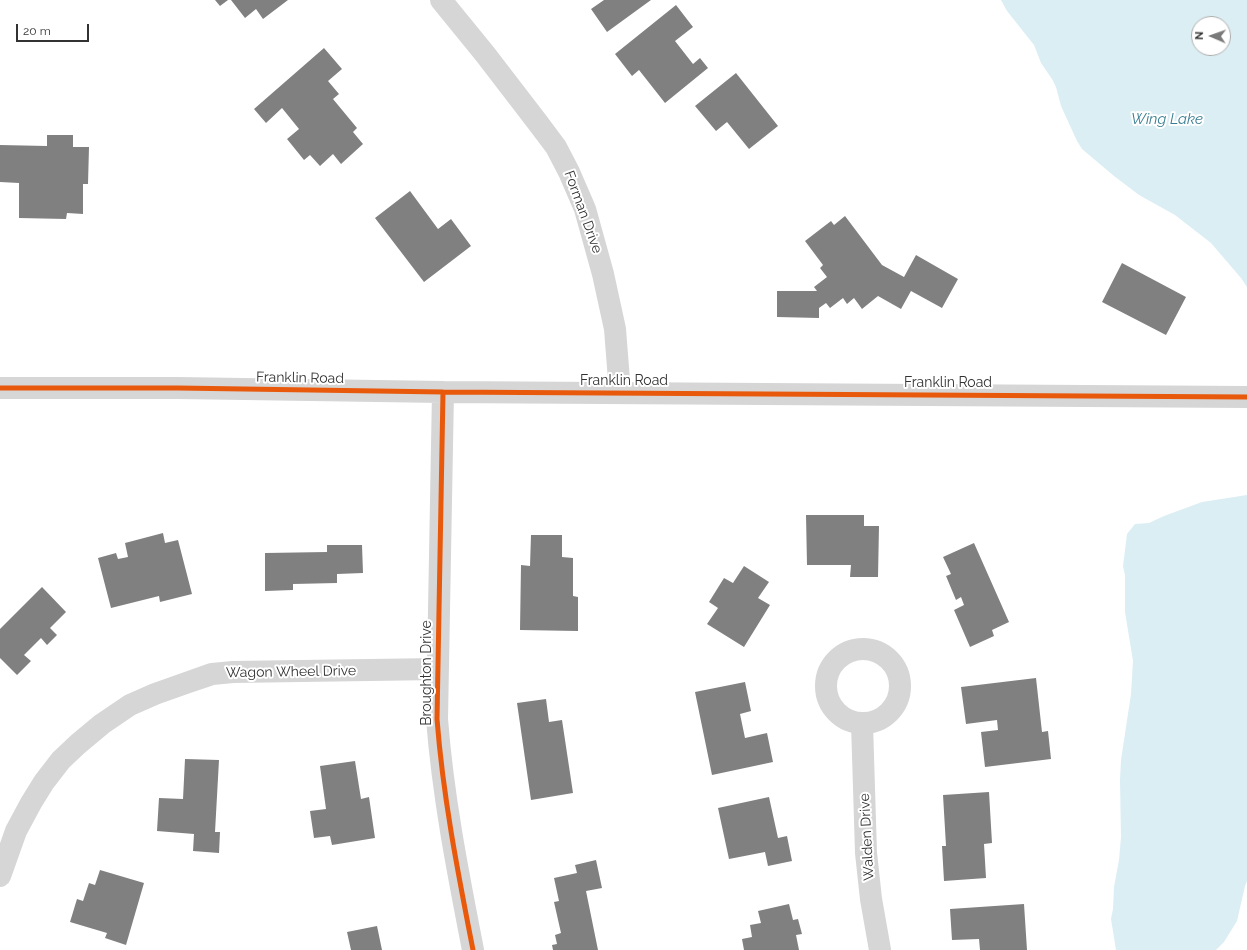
<!DOCTYPE html>
<style>
body{margin:0}
#map{position:relative;width:1247px;height:950px;overflow:hidden;background:#fff;font-family:Raleway,sans-serif}
canvas{display:block}
.north{position:absolute;left:1191px;top:16px;width:40px;height:40px;box-sizing:border-box;background:#fff;border:1px solid #adadad;border-radius:50%;rotate:272deg;font-size:11px;font-weight:700;line-height:16px;text-align:center;color:#323232}
.north::after{content:'';display:block;margin:auto;width:14px;height:18px;background:#7a7a7a;clip-path:polygon(50% 0,100% 100%,50% 72%,0 100%)}
.scale{position:absolute;left:16px;top:24px;width:73px;height:18px;box-sizing:border-box;border:2px solid #323232;border-top:0;padding-left:5px;font-size:12px;line-height:14px;white-space:nowrap;color:#323232;-webkit-text-stroke:3px #fff;paint-order:stroke}
</style>
<div id="map">
<canvas width="1247" height="950"></canvas>
<div class="north">N</div>
<div class="scale">20 m</div>
</div>
<script>
const context = document.querySelector('canvas').getContext('2d');
context.lineJoin = 'round';
function paint(path, color) {
  context.fillStyle = color;
  context.fill(path, 'evenodd');
}
function stroke(path, color, width, dash) {
  context.strokeStyle = color;
  context.lineWidth = width;
  context.lineCap = dash ? 'butt' : 'round';
  context.setLineDash(dash || []);
  context.stroke(path);
}
function drawText(font, color, halo, rows, align = 'center') {
  context.font = font + ' Raleway,sans-serif';
  context.lineWidth = 4;
  context.setLineDash([]);
  context.textBaseline = 'middle';
  context.strokeStyle = halo;
  context.fillStyle = color;
  for (const [text, x, y, turn = 0] of rows) {
    context.save();
    context.translate(x, y);
    context.rotate((+turn || 0) * Math.PI / 180);
    context.textAlign = isNaN(turn) ? turn : align;
    if (halo) context.strokeText(text, 0, 0);
    context.fillText(text, 0, 0);
    context.restore();
  }
}
const water = new Path2D(`
 M 1001,0 L 1247,0 L 1247,287 L 1241,278 L 1211,243 L 1175,215 L 1139,195 L 1114,176 L 1082,149 L 1077,141 L 1061,106 L 1056,87 L 1052,79 L 1041,63 L 1034,45 L 1007,11 ZM 1199,24 L 1223,24 L 1223,48 L 1199,48 Z
 M 1247,495 L 1247,881 L 1245,886 L 1237,921 L 1224,942 L 1216,950 L 1116,950 L 1111,919 L 1113,909 L 1114,887 L 1119,860 L 1121,837 L 1120,780 L 1121,760 L 1131,694 L 1133,661 L 1125,612 L 1125,575 L 1123,566 L 1127,534 L 1135,524 L 1149,523 L 1164,516 L 1202,502 Z`);
const building = new Path2D(`
 M 215,0 L 228,0 L 220,6 Z
 M 231,0 L 288,0 L 263,19 L 256,9 L 245,18 Z
 M 604,0 L 651,0 L 607,32 L 591,9 Z
 M 676,5 L 693,27 L 675,41 L 693,64 L 700,58 L 708,68 L 665,103 L 639,70 L 632,76 L 615,54 Z
 M 324,48 L 342,69 L 328,81 L 339,94 L 333,99 L 357,128 L 353,132 L 363,144 L 341,164 L 333,154 L 320,166 L 310,155 L 304,160 L 287,139 L 299,129 L 282,108 L 266,123 L 254,109 Z
 M 736,73 L 778,126 L 749,149 L 727,122 L 716,131 L 695,106 Z
 M 47,135 L 73,135 L 73,147 L 89,147 L 88,184 L 83,184 L 83,214 L 67,213 L 66,219 L 19,218 L 19,183 L 0,182 L 0,145 L 47,146 Z
 M 410,191 L 438,229 L 451,219 L 471,246 L 424,282 L 375,218 Z
 M 845,216 L 882,265 L 904,277 L 916,255 L 958,279 L 942,308 L 911,291 L 901,309 L 878,296 L 862,309 L 854,298 L 847,304 L 843,298 L 830,308 L 826,303 L 819,308 L 819,318 L 777,317 L 777,291 L 817,291 L 814,287 L 827,277 L 820,268 L 823,265 L 805,241 L 831,221 L 834,225 Z
 M 1122,263 L 1186,297 L 1166,335 L 1102,302 Z
 M 806,515 L 864,515 L 864,526 L 879,526 L 878,577 L 850,577 L 851,565 L 807,565 Z
 M 163,533 L 165,543 L 178,540 L 192,594 L 160,602 L 159,596 L 111,608 L 98,558 L 116,553 L 118,559 L 128,557 L 125,543 Z
 M 531,535 L 562,535 L 562,557 L 573,558 L 573,596 L 578,597 L 578,631 L 520,630 L 521,565 L 530,566 Z
 M 974,543 L 1009,622 L 992,630 L 994,636 L 970,647 L 954,610 L 964,605 L 961,597 L 956,600 L 946,576 L 951,574 L 943,557 Z
 M 327,545 L 362,545 L 363,573 L 337,574 L 337,583 L 293,584 L 293,590 L 265,591 L 265,553 L 327,552 Z
 M 744,566 L 769,582 L 758,598 L 770,605 L 744,647 L 707,624 L 718,608 L 709,602 L 724,578 L 733,583 Z
 M 42,587 L 66,612 L 50,628 L 57,635 L 47,645 L 41,638 L 24,655 L 31,661 L 17,675 L 0,658 L 0,629 Z
 M 1036,678 L 1042,732 L 1048,731 L 1051,759 L 985,767 L 981,732 L 998,730 L 997,720 L 966,724 L 961,687 Z
 M 745,682 L 751,711 L 740,714 L 745,738 L 767,733 L 773,762 L 712,775 L 695,692 Z
 M 546,699 L 549,722 L 562,720 L 573,793 L 531,800 L 517,703 Z
 M 185,759 L 219,760 L 215,832 L 220,832 L 219,853 L 193,851 L 194,834 L 157,831 L 159,798 L 183,799 Z
 M 355,761 L 361,799 L 369,797 L 375,838 L 332,845 L 330,836 L 314,838 L 310,811 L 326,809 L 320,766 Z
 M 989,792 L 992,843 L 984,844 L 986,878 L 944,881 L 942,846 L 946,846 L 943,795 Z
 M 769,797 L 778,838 L 787,836 L 792,861 L 768,866 L 765,852 L 729,859 L 718,808 Z
 M 596,860 L 602,888 L 586,891 L 598,950 L 553,950 L 552,945 L 557,944 L 555,935 L 561,933 L 554,902 L 559,901 L 554,878 L 577,873 L 575,865 Z
 M 100,870 L 144,883 L 126,945 L 105,938 L 107,933 L 70,922 L 77,899 L 83,901 L 89,883 L 95,885 Z
 M 789,904 L 793,920 L 798,919 L 802,934 L 796,935 L 799,950 L 744,950 L 742,939 L 752,937 L 750,925 L 761,923 L 758,911 Z
 M 1024,904 L 1027,950 L 980,950 L 979,939 L 952,940 L 950,909 Z
 M 377,926 L 382,950 L 351,950 L 347,932 Z`);
const minor = new Path2D(`
 M 441,0 L 485,54 L 538,123 L 556,147 L 569,172 L 585,209 L 603,274 L 615,329 L 620,393
 M 0,388 L 178,388 L 443,392 L 1247,397
 M 443,392 L 437,719 C 443,797 458,873 473,950
 M826 686a37 37 0 1 1 74 0a37 37 0 1 1-74 0Z
 M 862,723 L 866,853 L 871,899 L 880,950
 M 0,876 L 16,831 L 31,803 L 44,782 L 61,760 L 78,744 L 102,724 L 130,705 L 155,694 L 186,683 L 212,674 L 233,672 L 438,669`);
const cycleway = new Path2D(`
 M 0,388 L 178,388 L 443,392 L 1247,397
 M 443,392 L 437,719 C 443,797 458,873 473,950`);
const streetNames = [
 ["Forman Drive",583,212,70],
 ["Franklin Road",300,378,1],
 ["Franklin Road",624,381],
 ["Franklin Road",948,383],
 ["Wagon Wheel Drive",291,672,-1],
 ["Broughton Drive",427,673,-90],
 ["Walden Drive",867,837,-93]
];
const waterNames = [
 ["Wing Lake",1167,119]
];
paint(water, '#dbeef4');
paint(building, '#808080');
stroke(minor, '#d6d6d6', 22);
stroke(cycleway, '#e8590c', 5);
drawText('14px', '#323232', '#fff', streetNames);
drawText('italic 15px', '#397e92', '#fff', waterNames);
</script>
